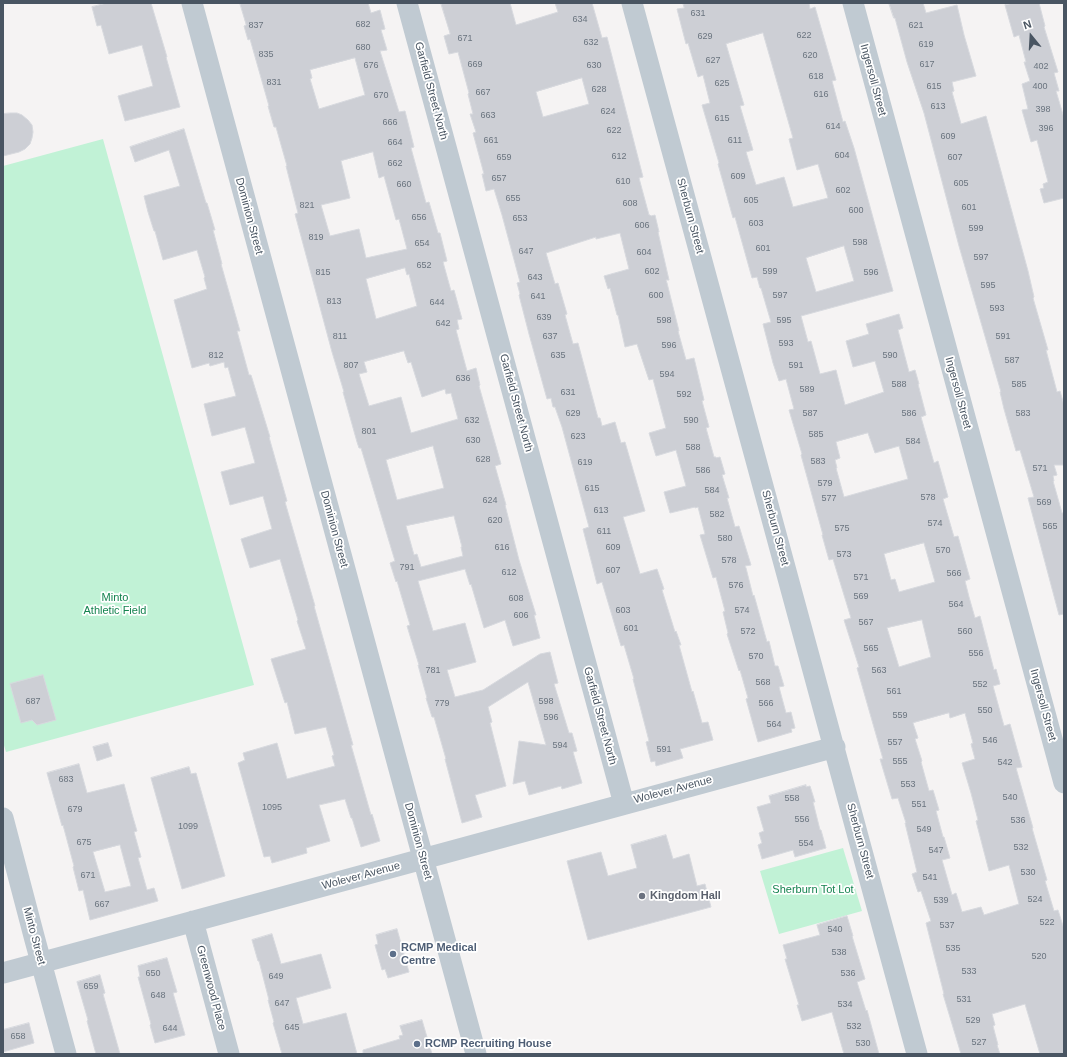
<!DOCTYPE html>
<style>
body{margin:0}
#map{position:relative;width:1067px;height:1057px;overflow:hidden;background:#f5f3f3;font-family:Arial,sans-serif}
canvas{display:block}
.frame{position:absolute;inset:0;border:4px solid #495562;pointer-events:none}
.north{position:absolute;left:1011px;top:16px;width:40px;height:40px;-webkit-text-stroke:3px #fff;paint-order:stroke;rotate:342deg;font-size:11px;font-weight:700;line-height:16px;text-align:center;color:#495562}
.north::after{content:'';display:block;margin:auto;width:14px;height:18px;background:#495562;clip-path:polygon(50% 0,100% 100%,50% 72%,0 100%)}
</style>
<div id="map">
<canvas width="1067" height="1057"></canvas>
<div class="frame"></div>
<div class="north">N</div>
</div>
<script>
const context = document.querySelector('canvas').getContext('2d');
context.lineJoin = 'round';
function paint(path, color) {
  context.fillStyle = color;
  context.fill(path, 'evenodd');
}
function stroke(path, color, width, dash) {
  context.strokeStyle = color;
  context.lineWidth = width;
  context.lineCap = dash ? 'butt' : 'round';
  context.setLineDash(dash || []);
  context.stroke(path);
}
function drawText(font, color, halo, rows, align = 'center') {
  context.font = font + ' Arial,sans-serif';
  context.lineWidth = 3.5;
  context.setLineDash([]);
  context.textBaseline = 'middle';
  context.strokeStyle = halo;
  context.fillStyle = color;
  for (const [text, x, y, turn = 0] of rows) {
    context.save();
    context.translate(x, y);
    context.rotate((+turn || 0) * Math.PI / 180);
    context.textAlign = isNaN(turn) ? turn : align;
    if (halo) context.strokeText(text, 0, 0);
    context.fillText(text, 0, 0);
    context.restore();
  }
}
const green = new Path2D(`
 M 103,139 L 254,685 L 6,752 L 3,742 L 3,166 Z
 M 843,848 L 862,911 L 779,934 L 760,871 Z`);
const building = new Path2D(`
 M 107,3 L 151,3 L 167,57 L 166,57 L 180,107 L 125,121 L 118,96 L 153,86 L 142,45 L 109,54 L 101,25 L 97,26 L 92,7 Z
 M 240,3 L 368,3 L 371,13 L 380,10 L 385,29 L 381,30 L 387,50 L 380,51 L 399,112 L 405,111 L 414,147 L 411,148 L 426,203 L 429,202 L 438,233 L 440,233 L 447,261 L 443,262 L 451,291 L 454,290 L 462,319 L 457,320 L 459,329 L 456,330 L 467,371 L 476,368 L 480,385 L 479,386 L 501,464 L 495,466 L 506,505 L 505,505 L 519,560 L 536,615 L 534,615 L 540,638 L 513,646 L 505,620 L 484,628 L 471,584 L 470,585 L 465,569 L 418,581 L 433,631 L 465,623 L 476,662 L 447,670 L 455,697 L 483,690 L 540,654 L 550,652 L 558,683 L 554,684 L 569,733 L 572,733 L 577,751 L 573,752 L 582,783 L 562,789 L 561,786 L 529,795 L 525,781 L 513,784 L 519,741 L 546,745 L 528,682 L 488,707 L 492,722 L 490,723 L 506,786 L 475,795 L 482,817 L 462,823 L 445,759 L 446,759 L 434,717 L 432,717 L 426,698 L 427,698 L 418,665 L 419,665 L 407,626 L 410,625 L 397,581 L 396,582 L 390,563 L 395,561 L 361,448 L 359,448 L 357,442 L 343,392 L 344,392 L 332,352 L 295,214 L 298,213 L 286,166 L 287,166 L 276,127 L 274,127 L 268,106 L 269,106 L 250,39 L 248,40 L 244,26 L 246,25 ZM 355,58 L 365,95 L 319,109 L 310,79 L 312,78 L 310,70 ZM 373,152 L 379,178 L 384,176 L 396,220 L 399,219 L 407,249 L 366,258 L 359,229 L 330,236 L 321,205 L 350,198 L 341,161 ZM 405,268 L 407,275 L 409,274 L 417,306 L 376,319 L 366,279 ZM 404,351 L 408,363 L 411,362 L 422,397 L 445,389 L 446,394 L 451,393 L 458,419 L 411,433 L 401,397 L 369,406 L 359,374 L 367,372 L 364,362 ZM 433,446 L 444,488 L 397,500 L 386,460 ZM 454,516 L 462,547 L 461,547 L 463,556 L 421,567 L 417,554 L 414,555 L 406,526 Z
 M 441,3 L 510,3 L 516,25 L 558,12 L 555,3 L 592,3 L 602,38 L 607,37 L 643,177 L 639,178 L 649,215 L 650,215 L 651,216 L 655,215 L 659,232 L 658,232 L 669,280 L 666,280 L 667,283 L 679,331 L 678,331 L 686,360 L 694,358 L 704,400 L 702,401 L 709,427 L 706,428 L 714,457 L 716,457 L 716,458 L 720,457 L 725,474 L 722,475 L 729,498 L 727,498 L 735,527 L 739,526 L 751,565 L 745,566 L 746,568 L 753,596 L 754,595 L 767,642 L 769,641 L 775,666 L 778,666 L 784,686 L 779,687 L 786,713 L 791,712 L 795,728 L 791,729 L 792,732 L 758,742 L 746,699 L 748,698 L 740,670 L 739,671 L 727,634 L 728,633 L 723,612 L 725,611 L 716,577 L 713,578 L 700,535 L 705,534 L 698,507 L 695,508 L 695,507 L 670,513 L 664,492 L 686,486 L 676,450 L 656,456 L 649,433 L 666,428 L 653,379 L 649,380 L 637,344 L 625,347 L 618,315 L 617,315 L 610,288 L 608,289 L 604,276 L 629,269 L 620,233 L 596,239 L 596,237 L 546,253 L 555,284 L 558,283 L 567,314 L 565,315 L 573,344 L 578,343 L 598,418 L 600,418 L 602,426 L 615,422 L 621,443 L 625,442 L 645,511 L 623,517 L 640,574 L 657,569 L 664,589 L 662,590 L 675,632 L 676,631 L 681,645 L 679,645 L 692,692 L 693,691 L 702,723 L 708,722 L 713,740 L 680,749 L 683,758 L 656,766 L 655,761 L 651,762 L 646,742 L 649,741 L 633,679 L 634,679 L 624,645 L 621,646 L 602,582 L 597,584 L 593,568 L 583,529 L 589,527 L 562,427 L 555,407 L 553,407 L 551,398 L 547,399 L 529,334 L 519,295 L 520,294 L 517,283 L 520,282 L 502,215 L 494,189 L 486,191 L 482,174 L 484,174 L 473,133 L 476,132 L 470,114 L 473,114 L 468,94 L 469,93 L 458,52 L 449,54 L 444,36 L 450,34 ZM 582,78 L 589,104 L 543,117 L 536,92 Z
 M 683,3 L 809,3 L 810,9 L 815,7 L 836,80 L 832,81 L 843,122 L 845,121 L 854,148 L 893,291 L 801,316 L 808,342 L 811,341 L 820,374 L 836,370 L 845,405 L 884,392 L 875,361 L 853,367 L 846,341 L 869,334 L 866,324 L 899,314 L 903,328 L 898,330 L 909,372 L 915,370 L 919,384 L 918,384 L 926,415 L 921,417 L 934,463 L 938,461 L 948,497 L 943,499 L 954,537 L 958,536 L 970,579 L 965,581 L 969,597 L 975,618 L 980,616 L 994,670 L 996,669 L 1000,684 L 993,686 L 1004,726 L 1010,724 L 1022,767 L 1016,768 L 1033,828 L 1032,828 L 1047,880 L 1045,881 L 1054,911 L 1058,910 L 1064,929 L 1064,1054 L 1040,1054 L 1025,1004 L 992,1014 L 995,1025 L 993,1026 L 998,1045 L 997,1045 L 1000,1054 L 961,1054 L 943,994 L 944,994 L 926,923 L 931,921 L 921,891 L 918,892 L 912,874 L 917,872 L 905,823 L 906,823 L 898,798 L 892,799 L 880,759 L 883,759 L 857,668 L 859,667 L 844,620 L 851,618 L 833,559 L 829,560 L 822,535 L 823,535 L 801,455 L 802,454 L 789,410 L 794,409 L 786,379 L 779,381 L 773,363 L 763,324 L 771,322 L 761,288 L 760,288 L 757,277 L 752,278 L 735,217 L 733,218 L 718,164 L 719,163 L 702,105 L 710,103 L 703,75 L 698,77 L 688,43 L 686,44 L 677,9 L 684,8 ZM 763,33 L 793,138 L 789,139 L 797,170 L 818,164 L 828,198 L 793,207 L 784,177 L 756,185 L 746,152 L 753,150 L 740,106 L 744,105 L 726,44 ZM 844,246 L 854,281 L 816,292 L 806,258 ZM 868,433 L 875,453 L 899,446 L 908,479 L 844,497 L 836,468 L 837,468 L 835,460 L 840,458 L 836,442 ZM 924,543 L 935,582 L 899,592 L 895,579 L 891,580 L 884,554 ZM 922,620 L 931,657 L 899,667 L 887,628 ZM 949,713 L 950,718 L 965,713 L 973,743 L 971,744 L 975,759 L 962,763 L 971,793 L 978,820 L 976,821 L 989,871 L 1009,865 L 1019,904 L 984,915 L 981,907 L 962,912 L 956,893 L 952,895 L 942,860 L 950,858 L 944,837 L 943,837 L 936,811 L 939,810 L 933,790 L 929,791 L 921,762 L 922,761 L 915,739 L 918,738 L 913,723 Z
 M 889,3 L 923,3 L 926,13 L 957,5 L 964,35 L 976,76 L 952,82 L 954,91 L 952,92 L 961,124 L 986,116 L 1028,271 L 1034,297 L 1033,298 L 1048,350 L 1046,350 L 1057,392 L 1060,391 L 1064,405 L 1064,465 L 1054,465 L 1057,475 L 1053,476 L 1054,481 L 1053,481 L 1062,513 L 1064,513 L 1064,614 L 1059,615 L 1028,498 L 1034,497 L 1020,450 L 1016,451 L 1004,409 L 1000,392 L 1001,392 L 959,246 L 924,113 L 907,62 L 895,18 L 894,18 Z
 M 1014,3 L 1039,3 L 1045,26 L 1044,27 L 1058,72 L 1054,73 L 1059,91 L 1056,91 L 1064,118 L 1064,198 L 1044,203 L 1040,189 L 1044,188 L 1043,184 L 1048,182 L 1037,140 L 1031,142 L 1022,110 L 1028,109 L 1022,84 L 1030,81 L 1024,62 L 1026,62 L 1019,35 L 1014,37 L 1005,5 Z
 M 10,113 L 17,113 L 22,115 L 28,120 L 32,125 L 33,132 L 32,138 L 30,144 L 25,149 L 19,152 L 3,156 L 3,114 Z
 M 184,129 L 206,203 L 207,203 L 215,230 L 213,230 L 222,264 L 221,264 L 240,331 L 237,331 L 249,375 L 251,375 L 270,437 L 269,437 L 287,501 L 285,502 L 315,606 L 314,606 L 353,745 L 351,745 L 371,815 L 372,814 L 380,841 L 361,847 L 352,818 L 351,818 L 345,799 L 319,805 L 330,841 L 306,848 L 307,853 L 272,863 L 270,856 L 264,857 L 238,763 L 245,760 L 243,753 L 277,743 L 287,779 L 335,766 L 332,756 L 334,755 L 326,727 L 295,734 L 287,702 L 285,703 L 271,659 L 306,649 L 297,621 L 298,620 L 280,559 L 250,568 L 241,539 L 272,529 L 263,496 L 230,505 L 221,472 L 255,463 L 245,427 L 212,436 L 204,404 L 236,396 L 228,367 L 225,368 L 224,362 L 210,366 L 209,363 L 192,368 L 187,349 L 174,300 L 207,289 L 204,278 L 205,277 L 197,250 L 163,260 L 155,231 L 154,231 L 148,212 L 144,196 L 180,186 L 169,150 L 135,162 L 130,147 Z
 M 43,675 L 56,720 L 37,725 L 32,720 L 21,723 L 10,684 Z
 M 108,743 L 112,756 L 97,761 L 93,747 Z
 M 79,764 L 87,793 L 124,784 L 132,814 L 137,831 L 134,832 L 141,857 L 138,858 L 147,890 L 154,888 L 158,901 L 90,920 L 83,890 L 79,891 L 73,867 L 74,866 L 63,825 L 62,826 L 47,773 ZM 120,845 L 131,886 L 105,892 L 93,852 Z
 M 189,767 L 191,774 L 196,773 L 225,876 L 182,889 L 151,778 Z
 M 806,785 L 806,787 L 810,786 L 815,802 L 813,802 L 820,830 L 821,830 L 826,848 L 795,857 L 793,850 L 762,859 L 758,845 L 762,843 L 759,833 L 764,831 L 757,807 L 771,803 L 769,796 Z
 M 666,835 L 673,859 L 689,854 L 697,886 L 705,884 L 711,907 L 588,940 L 567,861 L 601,852 L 608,876 L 637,868 L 631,845 Z
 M 847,916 L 853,936 L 852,936 L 865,979 L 857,982 L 866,1011 L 867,1010 L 879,1054 L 844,1054 L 832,1012 L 802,1021 L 797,1005 L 799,1005 L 785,959 L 787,959 L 783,945 L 820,935 L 817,925 Z
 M 397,929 L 409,972 L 388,978 L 385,969 L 382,970 L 375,945 L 378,944 L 376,935 Z
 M 272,934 L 281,964 L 321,954 L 331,988 L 296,998 L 303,1024 L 346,1013 L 357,1054 L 282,1054 L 273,1023 L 274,1022 L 268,1000 L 269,1000 L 259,961 L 258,961 L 252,940 Z
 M 167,958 L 177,992 L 173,993 L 185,1035 L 155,1043 L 150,1025 L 151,1024 L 138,977 L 140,977 L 138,966 Z
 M 100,975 L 105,993 L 103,994 L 120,1054 L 96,1054 L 87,1021 L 88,1020 L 77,982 Z
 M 422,1020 L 432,1054 L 363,1054 L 363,1050 L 400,1039 L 399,1036 L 403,1035 L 400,1026 Z
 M 29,1023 L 34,1043 L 3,1052 L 3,1030 Z`);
const street = new Path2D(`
 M 192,3 L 476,1054
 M 407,3 L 624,804
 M 632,3 L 917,1054
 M 853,3 L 1064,783
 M 3,818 L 35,940 L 66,1054
 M 193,921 L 229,1054
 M 3,973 L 835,747`);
const markers = [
 [642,896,4,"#6b7280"],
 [393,954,4,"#5c6f8a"],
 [417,1044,4,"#5c6f8a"]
];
const numberNames = [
 ["631",698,14],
 ["634",580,20],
 ["682",363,25],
 ["837",256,26],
 ["621",916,26],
 ["622",804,36],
 ["629",705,37],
 ["671",465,39],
 ["632",591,43],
 ["619",926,45],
 ["680",363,48],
 ["835",266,55],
 ["620",810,56],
 ["627",713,61],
 ["669",475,65],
 ["617",927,65],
 ["676",371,66],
 ["630",594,66],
 ["402",1041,67],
 ["618",816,77],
 ["831",274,83],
 ["625",722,84],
 ["615",934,87],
 ["400",1040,87],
 ["628",599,90],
 ["667",483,93],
 ["616",821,95],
 ["670",381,96],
 ["613",938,107],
 ["398",1043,110],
 ["624",608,112],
 ["663",488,116],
 ["615",722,119],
 ["666",390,123],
 ["614",833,127],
 ["396",1046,129],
 ["622",614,131],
 ["609",948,137],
 ["661",491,141],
 ["611",735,141],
 ["664",395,143],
 ["604",842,156],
 ["612",619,157],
 ["659",504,158],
 ["607",955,158],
 ["662",395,164],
 ["609",738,177],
 ["657",499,179],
 ["610",623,182],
 ["605",961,184],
 ["660",404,185],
 ["602",843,191],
 ["655",513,199],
 ["605",751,201],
 ["608",630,204],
 ["821",307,206],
 ["601",969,208],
 ["600",856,211],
 ["656",419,218],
 ["653",520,219],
 ["603",756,224],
 ["606",642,226],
 ["599",976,229],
 ["819",316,238],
 ["598",860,243],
 ["654",422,244],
 ["601",763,249],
 ["647",526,252],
 ["604",644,253],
 ["597",981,258],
 ["652",424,266],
 ["602",652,272],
 ["599",770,272],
 ["815",323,273],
 ["596",871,273],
 ["643",535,278],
 ["595",988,286],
 ["600",656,296],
 ["597",780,296],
 ["641",538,297],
 ["813",334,302],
 ["644",437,303],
 ["593",997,309],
 ["639",544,318],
 ["598",664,321],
 ["595",784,321],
 ["642",443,324],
 ["811",340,337],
 ["637",550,337],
 ["591",1003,337],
 ["593",786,344],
 ["596",669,346],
 ["812",216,356],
 ["635",558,356],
 ["590",890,356],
 ["587",1012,361],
 ["807",351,366],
 ["591",796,366],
 ["594",667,375],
 ["636",463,379],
 ["588",899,385],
 ["585",1019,385],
 ["589",807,390],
 ["631",568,393],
 ["592",684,395],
 ["629",573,414],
 ["587",810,414],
 ["586",909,414],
 ["583",1023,414],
 ["632",472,421],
 ["590",691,421],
 ["801",369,432],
 ["585",816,435],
 ["623",578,437],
 ["630",473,441],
 ["584",913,442],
 ["588",693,448],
 ["628",483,460],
 ["583",818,462],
 ["619",585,463],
 ["571",1040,469],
 ["586",703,471],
 ["579",825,484],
 ["615",592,489],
 ["584",712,491],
 ["578",928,498],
 ["577",829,499],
 ["624",490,501],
 ["569",1044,503],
 ["613",601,511],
 ["582",717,515],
 ["620",495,521],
 ["574",935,524],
 ["565",1050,527],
 ["575",842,529],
 ["611",604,532],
 ["580",725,539],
 ["616",502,548],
 ["609",613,548],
 ["570",943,551],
 ["573",844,555],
 ["578",729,561],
 ["791",407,568],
 ["607",613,571],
 ["612",509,573],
 ["566",954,574],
 ["571",861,578],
 ["576",736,586],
 ["569",861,597],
 ["608",516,599],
 ["564",956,605],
 ["603",623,611],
 ["574",742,611],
 ["606",521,616],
 ["567",866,623],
 ["601",631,629],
 ["572",748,632],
 ["560",965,632],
 ["565",871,649],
 ["556",976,654],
 ["570",756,657],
 ["781",433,671],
 ["563",879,671],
 ["568",763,683],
 ["552",980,685],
 ["561",894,692],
 ["687",33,702],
 ["598",546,702],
 ["779",442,704],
 ["566",766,704],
 ["550",985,711],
 ["559",900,716],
 ["596",551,718],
 ["564",774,725],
 ["546",990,741],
 ["557",895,743],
 ["594",560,746],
 ["591",664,750],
 ["555",900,762],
 ["542",1005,763],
 ["683",66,780],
 ["553",908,785],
 ["540",1010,798],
 ["558",792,799],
 ["551",919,805],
 ["1095",272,808],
 ["679",75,810],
 ["556",802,820],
 ["536",1018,821],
 ["1099",188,827],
 ["549",924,830],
 ["675",84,843],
 ["554",806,844],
 ["532",1021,848],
 ["547",936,851],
 ["530",1028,873],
 ["671",88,876],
 ["541",930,878],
 ["524",1035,900],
 ["539",941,901],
 ["667",102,905],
 ["522",1047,923],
 ["537",947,926],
 ["540",835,930],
 ["535",953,949],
 ["538",839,953],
 ["520",1039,957],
 ["533",969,972],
 ["650",153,974],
 ["536",848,974],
 ["649",276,977],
 ["659",91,987],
 ["648",158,996],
 ["531",964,1000],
 ["647",282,1004],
 ["534",845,1005],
 ["529",973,1021],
 ["532",854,1027],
 ["645",292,1028],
 ["644",170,1029],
 ["658",18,1037],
 ["527",979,1043],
 ["530",863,1044]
];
const streetNames = [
 ["Ingersoll Street",873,80,75],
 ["Garfield Street North",431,91,75],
 ["Dominion Street",249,216,75],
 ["Sherburn Street",690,216,75],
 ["Ingersoll Street",958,393,75],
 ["Garfield Street North",516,403,75],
 ["Sherburn Street",775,528,75],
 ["Dominion Street",334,529,75],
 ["Ingersoll Street",1043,705,75],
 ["Garfield Street North",600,716,75],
 ["Wolever Avenue",673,790,-15],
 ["Dominion Street",418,841,75],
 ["Sherburn Street",860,841,75],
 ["Wolever Avenue",361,876,-15],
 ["Minto Street",34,936,75],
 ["Greenwood Place",211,988,75]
];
const parkNames = [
 ["Minto",115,598],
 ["Athletic Field",115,611],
 ["Sherburn Tot Lot",813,890]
];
const worshipNames = [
 ["Kingdom Hall",650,896]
];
const serviceNames = [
 ["RCMP Medical",401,948],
 ["Centre",401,961],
 ["RCMP Recruiting House",425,1044]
];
paint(green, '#c1f2d6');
paint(building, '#cdcfd5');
stroke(building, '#d7d9de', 1);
stroke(street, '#c0cad2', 21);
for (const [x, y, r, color] of markers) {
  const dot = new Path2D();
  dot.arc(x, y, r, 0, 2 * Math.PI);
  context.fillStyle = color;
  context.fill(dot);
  stroke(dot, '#fff', 1.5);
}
drawText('9px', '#6a747f', null, numberNames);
drawText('11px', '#495562', '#fff', streetNames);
drawText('11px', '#14834f', '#fff', parkNames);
drawText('bold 11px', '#5b616d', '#fff', worshipNames, 'left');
drawText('bold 11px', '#4e5e75', '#fff', serviceNames, 'left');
</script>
